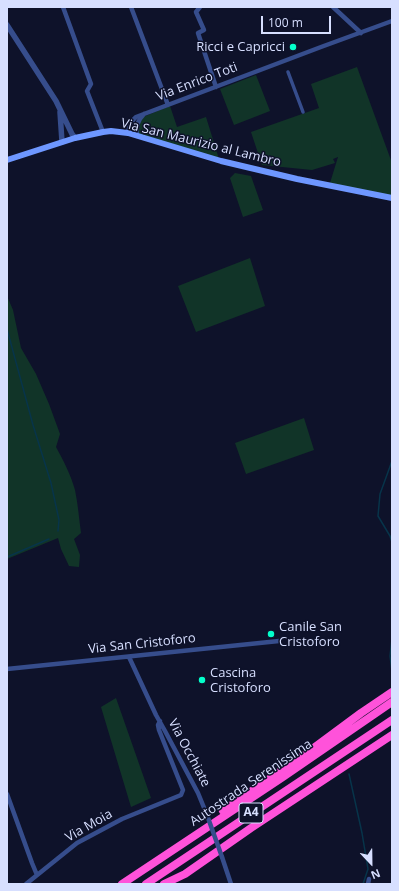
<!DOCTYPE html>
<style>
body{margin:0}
#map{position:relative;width:399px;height:891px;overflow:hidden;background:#0e122a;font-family:"Open Sans",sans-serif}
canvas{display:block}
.frame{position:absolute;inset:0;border:8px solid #d7dfff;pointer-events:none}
.north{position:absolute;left:351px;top:843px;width:40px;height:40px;-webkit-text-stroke:3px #0e122a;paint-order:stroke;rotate:158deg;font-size:11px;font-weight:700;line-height:16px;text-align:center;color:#d7dfff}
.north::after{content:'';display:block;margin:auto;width:14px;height:18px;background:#d7dfff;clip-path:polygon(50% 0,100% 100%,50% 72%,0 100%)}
.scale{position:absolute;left:261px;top:16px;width:70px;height:18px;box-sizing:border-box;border:2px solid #d7dfff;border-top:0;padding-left:5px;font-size:12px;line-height:14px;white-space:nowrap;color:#d7dfff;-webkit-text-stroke:3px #0e122a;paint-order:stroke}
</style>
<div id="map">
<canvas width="399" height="891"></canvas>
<div class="frame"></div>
<div class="north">N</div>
<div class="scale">100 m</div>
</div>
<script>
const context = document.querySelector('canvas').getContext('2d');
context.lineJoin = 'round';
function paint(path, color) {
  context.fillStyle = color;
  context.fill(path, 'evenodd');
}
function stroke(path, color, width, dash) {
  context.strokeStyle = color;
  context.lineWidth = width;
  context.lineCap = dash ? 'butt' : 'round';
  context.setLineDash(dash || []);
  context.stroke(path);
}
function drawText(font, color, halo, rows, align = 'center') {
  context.font = font + ' "Open Sans",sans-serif';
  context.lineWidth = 3;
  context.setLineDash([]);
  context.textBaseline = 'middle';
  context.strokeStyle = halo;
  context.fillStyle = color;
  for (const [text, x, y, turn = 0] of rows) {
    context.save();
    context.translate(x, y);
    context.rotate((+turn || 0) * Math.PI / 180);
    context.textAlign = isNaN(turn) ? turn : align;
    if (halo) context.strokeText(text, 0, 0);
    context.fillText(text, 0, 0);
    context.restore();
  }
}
const green = new Path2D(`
 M 357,67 L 392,163 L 392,197 L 330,183 L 338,157 L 333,159 L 335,163 L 312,170 L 262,165 L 251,132 L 319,108 L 311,84 Z
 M 256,75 L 270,111 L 234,125 L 220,89 Z
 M 170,106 L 177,127 L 206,117 L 219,159 L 140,136 C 137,130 139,121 143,117 Z
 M 235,173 L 251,176 L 263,210 L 243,217 L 230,178 Z
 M 250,258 L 265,306 L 196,332 L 178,286 Z
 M 7,296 L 13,310 L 21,348 L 36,374 L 49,404 L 60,434 L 56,447 C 63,460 71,475 75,490 C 78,504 79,519 81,533 L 74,539 L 80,555 L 79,567 L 69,566 L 61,549 L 58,538 L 7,559 Z
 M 304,418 L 314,450 L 246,474 L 235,443 Z
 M 116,698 L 151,798 L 131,807 L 101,707 Z`);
const stream = new Path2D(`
 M 7,329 L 33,425 L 51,483 L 59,520 L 58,531
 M 392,461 L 380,494 L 378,516 L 390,536 L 392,542
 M 7,557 L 49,539
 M 392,639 L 390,656 L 392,671
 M 349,774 L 362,833 L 368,869 L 363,884`);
const pedestrian = new Path2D(`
 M 288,72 L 303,112`);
const minor = new Path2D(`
 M 63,7 L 91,84 L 87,91 L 103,132
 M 131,7 L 168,105
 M 200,7 L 196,12 L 204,30 L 198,33 L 216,87
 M 333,7 L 361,33
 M 128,133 C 129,127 130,122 136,117 L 321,47 L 392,21
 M 137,136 C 136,127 137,121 144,114
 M 129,657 L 156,715 L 165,731 L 198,793 L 207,815
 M 7,669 L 279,641
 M 7,794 L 32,863 L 37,875
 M 222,857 L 231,884
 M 26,884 L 77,843 L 122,819 L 181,795 L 183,790 L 159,730 L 158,725 L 160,721
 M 368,884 L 369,879`);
const tertiary = new Path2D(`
 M 7,25 L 56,101 L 72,134 L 75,138
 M 60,112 L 62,142`);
const secondary = new Path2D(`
 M 7,160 L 75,138 L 103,132 L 111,131 L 128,133 L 221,161 L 297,179 L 392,198`);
const motorway = new Path2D(`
 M 223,811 L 311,750 L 361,713 L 392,692
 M 122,884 L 283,777 L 392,702
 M 146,884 L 392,720
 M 164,884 L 185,874 L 251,828 L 392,735`);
const minorBridge = new Path2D(`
 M 207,815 L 222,857`);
const markers = [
 [293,47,4,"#03ffcb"],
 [271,634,4,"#03ffcb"],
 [202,680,4,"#03ffcb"]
];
const shields = [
 [251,813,24]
];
const shieldNames = [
 ["A4",251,813]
];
const poiNames = [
 ["Ricci e Capricci",285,47,"right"],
 ["Canile San",279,627],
 ["Cristoforo",279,642],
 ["Cascina",210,673],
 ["Cristoforo",210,688]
];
const streetNames = [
 ["Via Enrico Toti",197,82,-21],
 ["Via San Maurizio al Lambro",201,143,14],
 ["Via San Cristoforo",142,644,-6],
 ["Via Occhiate",189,753,62],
 ["Autostrada Serenissima",251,783,-34],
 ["Via Moia",89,826,-30]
];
paint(green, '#113428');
stroke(stream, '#07344a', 1.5);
stroke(pedestrian, '#364d8c', 3.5);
stroke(minor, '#364d8c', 4.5);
stroke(tertiary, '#364d8c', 5.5);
stroke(secondary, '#6e97ff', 6);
stroke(motorway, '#ff52da', 8);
stroke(minorBridge, '#364d8c', 4.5);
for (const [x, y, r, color] of markers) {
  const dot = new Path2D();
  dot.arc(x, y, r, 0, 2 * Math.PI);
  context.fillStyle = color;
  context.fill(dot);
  stroke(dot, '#0e122a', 1.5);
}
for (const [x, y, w] of shields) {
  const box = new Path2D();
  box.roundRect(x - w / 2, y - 10, w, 20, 3);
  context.fillStyle = '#0e122a';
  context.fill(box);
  stroke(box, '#d7dfff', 1);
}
drawText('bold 12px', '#d7dfff', null, shieldNames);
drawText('13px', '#d7dfff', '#0e122a', poiNames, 'left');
drawText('13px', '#d7dfff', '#0e122a', streetNames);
</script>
